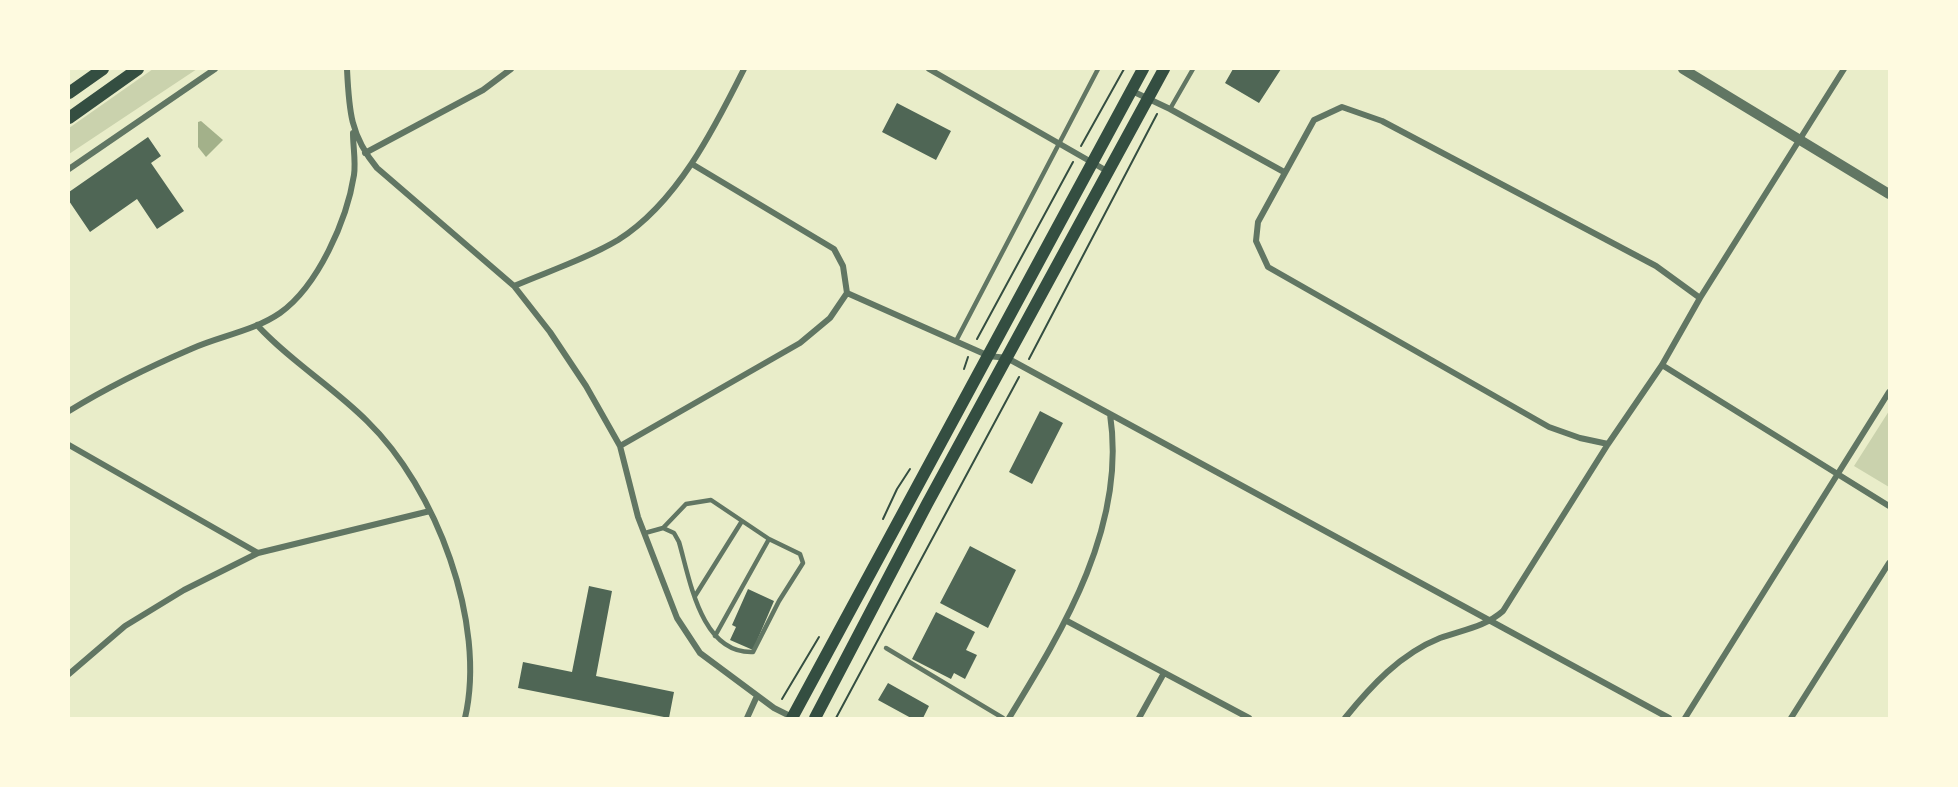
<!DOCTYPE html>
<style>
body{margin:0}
#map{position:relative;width:1958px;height:787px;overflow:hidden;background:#e9edc9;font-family:"Crimson Pro",serif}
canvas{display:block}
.frame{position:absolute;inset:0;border:70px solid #fefae0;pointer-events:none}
</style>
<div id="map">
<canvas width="1958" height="787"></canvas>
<div class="frame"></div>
</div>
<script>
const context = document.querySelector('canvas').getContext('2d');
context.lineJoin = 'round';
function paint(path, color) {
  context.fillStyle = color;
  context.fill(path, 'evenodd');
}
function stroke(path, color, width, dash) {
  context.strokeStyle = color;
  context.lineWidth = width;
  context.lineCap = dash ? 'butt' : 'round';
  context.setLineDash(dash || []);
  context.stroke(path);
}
const green = new Path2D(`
 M 153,69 L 197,69 L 69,154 L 69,128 Z
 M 1889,411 L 1889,487 L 1854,466 Z`);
const water = new Path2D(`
 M 201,121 L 223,140 L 206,157 L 198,147 L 198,122 Z`);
const building = new Path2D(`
 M 1233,69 L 1281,69 L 1259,103 L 1225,83 Z
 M 897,103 L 951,131 L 936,160 L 882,132 Z
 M 148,137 L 161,156 L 151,163 L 184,211 L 157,229 L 137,199 L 90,232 L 69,201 L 69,192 Z
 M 1040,411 L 1063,423 L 1032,484 L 1009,472 Z
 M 970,546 L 1016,570 L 988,628 L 940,603 Z
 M 589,586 L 612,591 L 596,676 L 674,692 L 669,718 L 518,688 L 523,662 L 572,672 Z
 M 748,589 L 774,601 L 753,650 L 730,640 L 736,627 L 732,625 Z
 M 936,612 L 975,632 L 966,650 L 977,655 L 965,679 L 954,673 L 951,679 L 912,659 Z
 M 888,683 L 929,706 L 923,718 L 911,718 L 878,700 Z`);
const path = new Path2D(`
 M 1081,146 L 1124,69
 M 977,339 L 1073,162
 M 1029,359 L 1157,114
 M 964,369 L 968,357
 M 883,519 L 897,489 L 910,469
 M 782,699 L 819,637
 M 836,718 L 1019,377`);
const service = new Path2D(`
 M 1170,109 L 1193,69
 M 956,341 L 1098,69
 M 645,533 L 663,528 L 686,504 L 711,500 L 769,539 L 800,554 L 803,563 L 779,601 L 753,652 C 701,654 690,580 679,542 L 674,533 L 663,528
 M 695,596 L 742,521
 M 715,636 L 769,539
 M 886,648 L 1003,718`);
const minor = new Path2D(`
 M 347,69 C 349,110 350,135 377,168 L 514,286 L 550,332 L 586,386 L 620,446 L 638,517 L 677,618 L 700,653 L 774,708 L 794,718
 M 929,69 L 1107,171
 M 1132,91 L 1170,109 L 1284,172
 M 365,153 L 483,90 L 511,69
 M 692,164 L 834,249 L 843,266 L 847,293
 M 69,169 L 215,69
 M 514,286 C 549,271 586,259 618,240 C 677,203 714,129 744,69
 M 847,293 L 989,356 L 1007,358 L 1669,718
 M 257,325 C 290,361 332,386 367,421 C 436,488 487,623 465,718
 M 1662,365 L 1889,506
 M 69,411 C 108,387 149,367 191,349 C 220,336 254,331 280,313 C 318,286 347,220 354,175 C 356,162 353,147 353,133
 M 1608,444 L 1580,438 L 1549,427 L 1268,267 L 1256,241 L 1258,222 L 1314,120 L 1342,107 L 1382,121 L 1656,266 L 1700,298
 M 69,445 L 258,553
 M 620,446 L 800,343 L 830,318 L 847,293
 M 1067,621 L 1249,718
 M 69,674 L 125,626 L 184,590 L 258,553 L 430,511
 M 747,718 L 757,696
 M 1009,718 C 1064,628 1127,525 1110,414
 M 1139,718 L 1164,673
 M 1345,718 C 1371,686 1400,654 1440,638 C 1462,630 1485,627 1503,611 L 1608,444 L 1662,365 L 1700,298 L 1844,69
 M 1685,718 L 1889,392
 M 1791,718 L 1889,563`);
const tertiary = new Path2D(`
 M 1683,69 L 1889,194`);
const secondary = new Path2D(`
 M 69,93 L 103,69
 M 69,118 L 138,69
 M 792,718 L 1143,69
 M 815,718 L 927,504 L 1164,69`);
paint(green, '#cad2ad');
paint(water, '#a3b18a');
paint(building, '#4f6655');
stroke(path, '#344e41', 2);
stroke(service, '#617663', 4.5);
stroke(minor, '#617663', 6);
stroke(tertiary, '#617663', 10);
stroke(secondary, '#344e41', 12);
</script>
